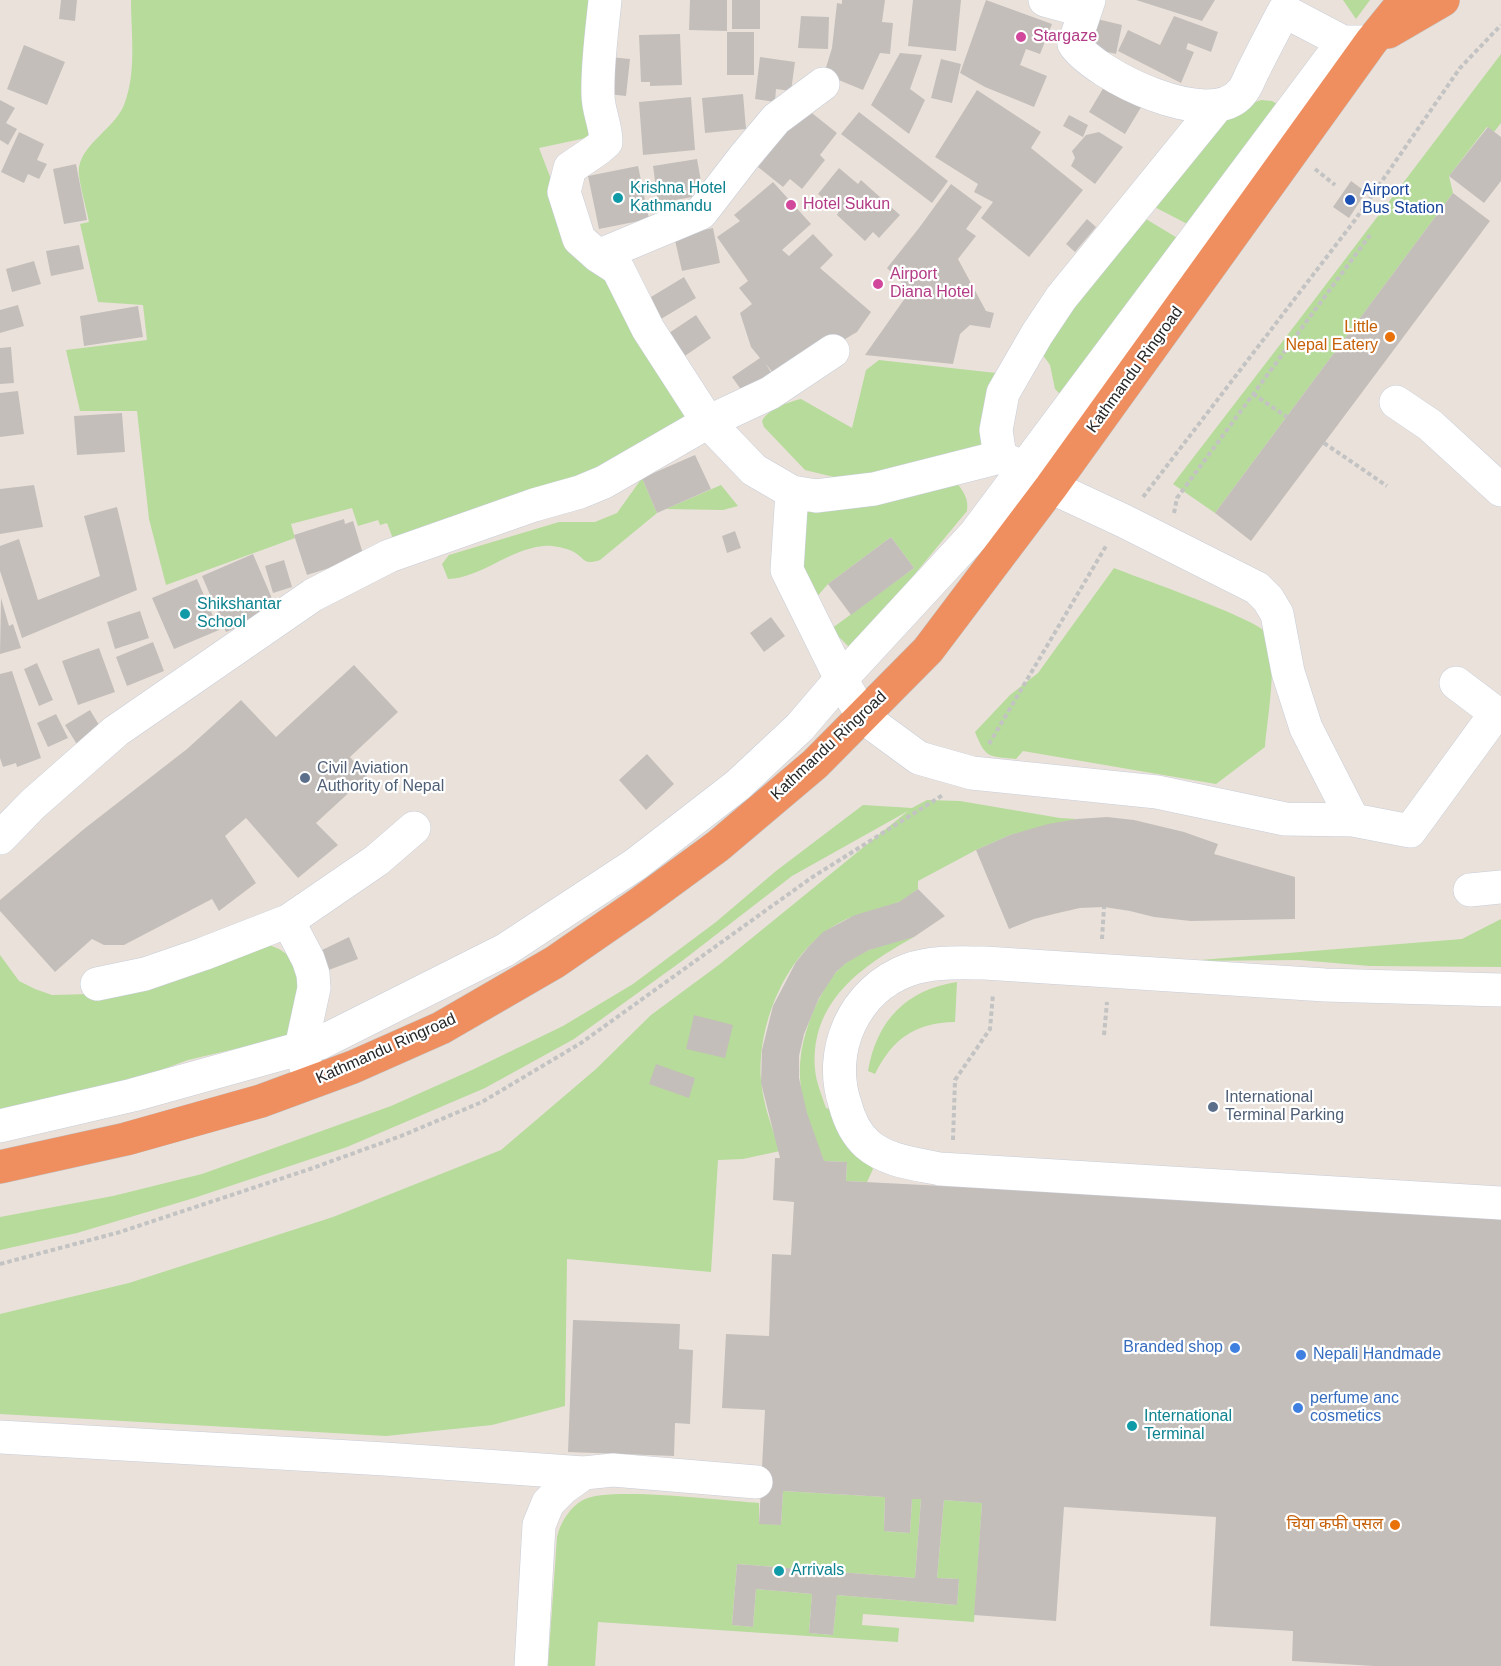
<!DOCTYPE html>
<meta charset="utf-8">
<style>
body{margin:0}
canvas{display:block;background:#e9e1da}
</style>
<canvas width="1501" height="1666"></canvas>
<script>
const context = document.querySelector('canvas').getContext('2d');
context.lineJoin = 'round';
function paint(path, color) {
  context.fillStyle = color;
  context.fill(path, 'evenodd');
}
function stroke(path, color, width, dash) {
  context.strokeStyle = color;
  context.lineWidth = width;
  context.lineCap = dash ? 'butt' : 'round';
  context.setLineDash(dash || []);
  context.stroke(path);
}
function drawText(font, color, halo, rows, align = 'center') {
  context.font = font + ' Helvetica,"Noto Sans Devanagari",sans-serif';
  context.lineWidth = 4.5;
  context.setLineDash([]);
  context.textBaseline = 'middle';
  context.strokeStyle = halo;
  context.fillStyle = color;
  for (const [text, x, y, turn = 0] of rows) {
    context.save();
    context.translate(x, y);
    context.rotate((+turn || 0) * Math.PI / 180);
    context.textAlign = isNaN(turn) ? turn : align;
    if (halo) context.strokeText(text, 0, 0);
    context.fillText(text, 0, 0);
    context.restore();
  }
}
const green = new Path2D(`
 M 131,0 L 598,0 L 595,136 L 539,148 L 582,260 L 612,274 L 689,421 L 614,466 L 395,544 L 387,523 L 380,525 L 378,520 L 358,526 L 352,508 L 291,524 L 295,538 L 166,585 L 149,519 L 137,411 L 80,411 L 66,350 L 147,340 L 143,305 L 98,302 L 80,224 L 89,222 C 87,210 77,177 79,167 C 84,142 114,129 124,105 C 137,72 131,34 131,0 Z
 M 1343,0 L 1370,0 L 1356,19 Z
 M 1501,54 L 1501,123 L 1494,132 L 1487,127 L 1449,176 L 1453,193 L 1215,513 L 1173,484 L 1302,316 Z
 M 1261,100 L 1272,101 L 1281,106 L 1197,229 L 1145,202 L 1219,115 Z
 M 1136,213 L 1184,242 L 1066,400 L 1055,389 L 1050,365 L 1035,344 Z
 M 879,360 L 1005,374 L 996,455 L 838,478 L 805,470 L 764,427 L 762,421 C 768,409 789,402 801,399 L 852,428 L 866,370 Z
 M 642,478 L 657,513 L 600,560 C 582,566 586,558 572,551 C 565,548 552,545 544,546 C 509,549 481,578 448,579 L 442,564 L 449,555 L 559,522 L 595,522 L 617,513 Z
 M 955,481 C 963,490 969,499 967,511 L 866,633 L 850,648 L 831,629 L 914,568 L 891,537 L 828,584 L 807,608 L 780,512 Z
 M 721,485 L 738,506 L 723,510 L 666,509 Z
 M 1114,568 C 1136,577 1258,619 1266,633 C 1279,656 1267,720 1265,747 L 1216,784 L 1023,751 L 1016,759 C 988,756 986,759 975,732 L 1010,695 L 1038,673 Z
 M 927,800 L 960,801 L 1060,818 L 1077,819 L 1010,835 L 976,850 L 918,881 L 918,889 C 912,893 906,899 899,902 C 879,910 858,912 839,923 C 787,951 757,1023 761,1080 C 763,1104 772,1128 780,1151 L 743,1159 L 718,1160 L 711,1272 L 567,1259 L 565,1406 L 492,1425 L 386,1436 L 0,1414 L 0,1314 L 129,1283 L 333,1217 L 501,1150 L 596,1069 L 651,1015 L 720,964 L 908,811 L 792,876 L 682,961 L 574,1039 L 485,1088 L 347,1147 L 194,1198 L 77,1233 L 0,1250 L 0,1217 L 113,1196 L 202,1174 L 391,1106 L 472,1070 L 563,1026 L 633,984 L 716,922 L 776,871 L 863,805 L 912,808 Z
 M 1501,919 L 1501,967 L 1370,966 L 1299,960 L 1188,961 L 1462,939 Z
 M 914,937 C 862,966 810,1001 815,1069 C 816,1082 822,1096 826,1108 L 833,1110 L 873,1169 L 867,1182 L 846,1181 L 847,1162 L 824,1161 C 801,1103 789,1071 813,1012 C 821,994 830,975 846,963 C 865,948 891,943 914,937 Z
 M 265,945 C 283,947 290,957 301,971 L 294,1035 L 188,1060 L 106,1090 L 0,1117 L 0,955 L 19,981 L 35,989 L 52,995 L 91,994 Z
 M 957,982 L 955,1022 C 915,1023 893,1038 875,1074 L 868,1071 C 877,1020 906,990 957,982 Z
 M 783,1491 L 885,1497 L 884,1531 L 910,1533 L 912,1499 L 921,1499 L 915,1578 L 737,1564 L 732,1625 L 753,1627 L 756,1589 L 812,1594 L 809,1633 L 833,1635 L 837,1595 L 957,1605 L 959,1579 L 937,1578 L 944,1500 L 982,1503 L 974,1622 L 863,1614 L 862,1625 L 899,1628 L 898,1642 L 598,1622 L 595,1666 L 548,1666 L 557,1537 C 560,1523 570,1507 583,1500 C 609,1486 724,1501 759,1503 L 759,1523 L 781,1525 Z`);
const building = new Path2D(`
 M 61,0 L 77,0 L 75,21 L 59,19 Z
 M 690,0 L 727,0 L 727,31 L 689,30 Z
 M 732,0 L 760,0 L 760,29 L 732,29 Z
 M 842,0 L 885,0 L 882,22 L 893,23 L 890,54 L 880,53 L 863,90 L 824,74 L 832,48 L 837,3 L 842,4 Z
 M 913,0 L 961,0 L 956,51 L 908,46 Z
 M 986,0 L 1052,24 L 1040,54 L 1026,49 L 1020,65 L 1047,76 L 1034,107 L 985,87 L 960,73 Z
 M 1136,0 L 1215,0 L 1202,21 Z
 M 801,16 L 829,17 L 828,49 L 798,48 Z
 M 1174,16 L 1218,32 L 1211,52 L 1188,43 L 1186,49 L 1194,52 L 1181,83 L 1118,51 L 1128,30 L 1160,45 Z
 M 1089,17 L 1122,25 L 1116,54 L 1082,46 Z
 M 727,32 L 754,32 L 754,75 L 727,75 Z
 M 680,34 L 682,85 L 650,86 L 650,82 L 641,82 L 639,35 Z
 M 24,45 L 65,62 L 47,105 L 7,89 Z
 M 900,53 L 922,55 L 910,89 L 925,100 L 909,134 L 871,105 Z
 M 610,57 L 630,59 L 626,96 L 607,94 Z
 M 760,57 L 795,62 L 791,91 L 776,89 L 775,102 L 755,99 Z
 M 941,59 L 961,64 L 952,103 L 931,98 Z
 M 1107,82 L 1143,104 L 1125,134 L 1089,112 Z
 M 977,90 L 1041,132 L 1031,148 L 1083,190 L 1029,257 L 981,218 L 993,202 L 974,192 L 978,184 L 935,157 Z
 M 743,94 L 746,129 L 705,133 L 702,98 Z
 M 691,97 L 695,150 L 643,155 L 639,102 Z
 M 0,100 L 15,108 L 6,123 L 17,129 L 8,145 L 0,140 Z
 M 803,106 L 837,133 L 820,155 L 825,160 L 802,189 L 790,179 L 783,187 L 758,167 L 769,153 L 763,148 Z
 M 859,112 L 948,181 L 932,203 L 841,134 Z
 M 1069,115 L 1088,125 L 1083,137 L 1063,126 Z
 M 1488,127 L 1501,137 L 1501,181 L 1484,203 L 1449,176 Z
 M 19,132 L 44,144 L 37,160 L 47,164 L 39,179 L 28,174 L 24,183 L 1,172 Z
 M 1099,132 L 1123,147 L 1095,184 L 1071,166 L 1075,158 L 1072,151 L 1086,135 Z
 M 697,159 L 702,187 L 691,189 L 692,197 L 658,203 L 653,166 Z
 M 76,164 L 87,220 L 64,224 L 53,169 Z
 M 638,166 L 649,219 L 599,229 L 588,176 Z
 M 839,168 L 858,184 L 861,180 L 900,215 L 879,238 L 873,232 L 865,241 L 837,215 L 839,211 L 818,194 Z
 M 1351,181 L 1366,192 L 1349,218 L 1333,207 Z
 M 773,182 L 811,224 L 782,250 L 789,256 L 813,234 L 833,255 L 820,268 L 871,312 L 857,332 L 778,379 L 765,363 L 775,378 L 747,398 L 732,377 L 760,358 L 751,347 L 740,313 L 752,304 L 739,288 L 748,281 L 717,237 L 740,221 L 734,215 Z
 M 951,184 L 982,207 L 966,229 L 976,236 L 958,259 L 986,311 L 994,313 L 990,328 L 970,325 L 960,334 L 953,364 L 865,355 L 910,291 L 887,268 L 919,228 Z
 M 1453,193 L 1490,221 L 1251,541 L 1215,513 Z
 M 1087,219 L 1096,227 L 1075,252 L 1066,244 Z
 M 713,228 L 720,263 L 682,271 L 674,236 Z
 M 79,245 L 84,269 L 51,276 L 46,251 Z
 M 34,261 L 41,284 L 12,292 L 6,269 Z
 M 684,277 L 696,298 L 661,319 L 651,297 Z
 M 18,305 L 24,326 L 0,333 L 0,310 Z
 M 138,306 L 143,337 L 84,346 L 80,316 Z
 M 696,315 L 711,338 L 676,362 L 660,339 Z
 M 11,347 L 14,383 L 0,384 L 0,348 Z
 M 18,391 L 24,434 L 0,437 L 0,393 Z
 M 122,413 L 125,452 L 77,455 L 74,416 Z
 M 695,455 L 711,489 L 657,513 L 642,478 Z
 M 34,485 L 43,527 L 0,534 L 0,489 Z
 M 117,507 L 137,590 L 22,638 L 0,571 L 0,546 L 19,539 L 38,600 L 100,576 L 84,516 Z
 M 344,519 L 345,524 L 353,521 L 364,557 L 307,575 L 294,535 Z
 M 735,531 L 741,548 L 727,553 L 722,536 Z
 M 891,537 L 914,568 L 851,615 L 828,584 Z
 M 253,554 L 277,610 L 226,632 L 202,576 Z
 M 284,560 L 292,587 L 273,593 L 265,566 Z
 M 197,579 L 219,630 L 174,649 L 152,598 Z
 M 1,598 L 9,626 L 13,624 L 21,648 L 0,654 Z
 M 140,611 L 149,638 L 115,649 L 107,622 Z
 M 771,617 L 785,636 L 764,652 L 750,633 Z
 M 153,642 L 164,671 L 127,686 L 116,657 Z
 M 99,648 L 115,692 L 78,705 L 62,661 Z
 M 37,663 L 53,700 L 39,706 L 24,669 Z
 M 354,665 L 398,712 L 350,757 L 367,776 L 316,823 L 338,845 L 298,878 L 246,818 L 225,836 L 256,883 L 219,911 L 212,899 L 124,945 L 104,945 L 92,939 L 55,972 L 0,911 L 0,900 L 84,829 L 187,749 L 241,700 L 276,737 Z
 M 12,671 L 41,758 L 17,767 L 16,763 L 3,767 L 0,758 L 0,674 Z
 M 90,710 L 102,730 L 78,746 L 65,725 Z
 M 56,714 L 68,738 L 48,747 L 37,723 Z
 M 647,754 L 674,784 L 646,810 L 619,780 Z
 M 1107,817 L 1134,820 L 1184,832 L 1218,844 L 1214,854 L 1295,877 L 1295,919 L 1191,921 L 1154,917 L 1130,911 L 1104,907 L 1080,908 L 1058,913 L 1034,919 L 1009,929 L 976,850 L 1010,835 L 1048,824 L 1077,819 Z
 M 918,889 L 945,916 L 914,937 L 869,950 L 846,963 L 836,972 L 819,998 L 804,1034 L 799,1056 L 799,1078 L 807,1113 L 824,1161 L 847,1162 L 846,1181 L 1501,1215 L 1501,1666 L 1374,1666 L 1292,1661 L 1293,1631 L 1210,1626 L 1216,1517 L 1064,1507 L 1056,1621 L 974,1615 L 982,1503 L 944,1500 L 937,1578 L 959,1579 L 957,1605 L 837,1595 L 833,1635 L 809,1633 L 812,1594 L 756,1589 L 753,1627 L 732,1625 L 737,1564 L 915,1578 L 921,1499 L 912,1499 L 910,1533 L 884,1531 L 885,1497 L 783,1491 L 781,1525 L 759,1524 L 765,1410 L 722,1408 L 726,1334 L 769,1336 L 772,1254 L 791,1255 L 794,1202 L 773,1200 L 775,1158 L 780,1158 L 761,1083 L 762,1050 L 773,1006 L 796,962 L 809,946 L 823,932 L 855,915 L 899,902 Z
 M 349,937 L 358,959 L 326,971 L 320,951 Z
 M 694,1015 L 733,1025 L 725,1058 L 686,1049 Z
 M 656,1064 L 695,1078 L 689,1098 L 649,1084 Z
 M 573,1320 L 680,1324 L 679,1349 L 693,1350 L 690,1424 L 675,1423 L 674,1456 L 568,1452 Z`);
const path = new Path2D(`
 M 1315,169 L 1335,185
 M 1253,394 L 1287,417
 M 1324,443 L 1387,486
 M 1143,497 L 1355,220 L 1460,68 L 1501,25
 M 1174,513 L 1177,498 L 1370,235
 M 989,744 L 1106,546
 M 1102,939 L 1104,907
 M 1104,1035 L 1107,1002
 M 953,1140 L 955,1080 L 990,1029 L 993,994
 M 0,1264 L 120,1232 L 310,1169 L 401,1136 L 482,1102 L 581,1043 L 811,878 L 943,795`);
const minor = new Path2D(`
 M 605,0 C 602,31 597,64 598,95 C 598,111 606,125 606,142 L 598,149 L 570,168 L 564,192 L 579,239 L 598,256 L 618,269 L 648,329 L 708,422 L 754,470 L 792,492 L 816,496 L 874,489 L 1000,457 L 1024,468 L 1051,487 L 1124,521 L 1257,588 L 1268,599 L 1277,614 L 1288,672 L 1306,728 L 1353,820
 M 1045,0 L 1085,11
 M 1089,0 L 1074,44 C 1096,76 1210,131 1241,93 C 1247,87 1250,76 1254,69 C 1264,49 1274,30 1284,11 L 1343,42 L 1363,42
 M 598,256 L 701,213 L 745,156 L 776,119 L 823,84
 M 1396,402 L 1430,425 L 1501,490
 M 1000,457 L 996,430 L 1003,393 L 1037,334 L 1061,298 L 1217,106
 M 792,492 L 787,570 L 841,679 L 863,717 L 919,758 L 972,773 L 1157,792 L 1285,819 L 1353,820 L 1410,831 L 1496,713
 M 1456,683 L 1501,717
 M 0,838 L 33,804 L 116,731 L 313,595 L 389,556 L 534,505 L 580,492 L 604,482 L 708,422 L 770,393 L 833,351
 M 1470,890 L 1501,887
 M 288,921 L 308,959 L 313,974 L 314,988 L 301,1048 L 306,1067
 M 97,984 L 145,974 L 203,954 L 288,921 L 377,860 L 414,828
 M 1501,990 L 1325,985 L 985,963 C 960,963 933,961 908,970 C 854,990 827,1051 845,1104 C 849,1119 856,1134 867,1144 C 886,1161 916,1164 940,1169 L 1501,1203
 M 0,1126 L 133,1095 L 320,1043 L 505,950 L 636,864 L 738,785 L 800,727 L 841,679 L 975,534 L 1343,42
 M 0,1437 L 385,1459 L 584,1473
 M 531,1666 L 539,1525 L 548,1503 L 563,1488 L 584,1473 L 613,1470 L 756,1482`);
const highway = new Path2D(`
 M 1388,32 L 1443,0
 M 0,1167 L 126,1139 L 261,1101 L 353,1067 L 441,1028 L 555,962 L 639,904 L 718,846 L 815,764 L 928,650 L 1051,487 L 1371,42 L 1405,0`);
const markers = [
 [1021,37,6,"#d1479c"],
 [618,198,6,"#0f9aa8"],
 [1350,200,6,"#1a4fb4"],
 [791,205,6,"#d1479c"],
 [878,284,6,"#d1479c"],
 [1390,337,6,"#e8710a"],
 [185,614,6,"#0f9aa8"],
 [305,778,6,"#5c6f8a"],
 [1213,1107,6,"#5c6f8a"],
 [1235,1348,6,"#3f7fe0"],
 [1301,1355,6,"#3f7fe0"],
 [1298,1408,6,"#3f7fe0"],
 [1132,1426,6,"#0f9aa8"],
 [1395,1525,6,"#e8710a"],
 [779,1571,6,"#0f9aa8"]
];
const hotelNames = [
 ["Stargaze",1033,37],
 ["Hotel Sukun",803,205],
 ["Airport",890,275],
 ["Diana Hotel",890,293]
];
const cultureNames = [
 ["Krishna Hotel",630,189],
 ["Kathmandu",630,207],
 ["Shikshantar",197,605],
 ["School",197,623],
 ["International",1144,1417],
 ["Terminal",1144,1435],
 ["Arrivals",791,1571]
];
const transitNames = [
 ["Airport",1362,191],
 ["Bus Station",1362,209]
];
const foodNames = [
 ["Little",1378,328],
 ["Nepal Eatery",1378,346],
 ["चिया कफी पसल",1383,1525]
];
const streetNames = [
 ["Kathmandu Ringroad",1135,370,-54],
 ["Kathmandu Ringroad",829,746,-43],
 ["Kathmandu Ringroad",386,1049,-24]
];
const serviceNames = [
 ["Civil Aviation",317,769],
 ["Authority of Nepal",317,787],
 ["International",1225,1098],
 ["Terminal Parking",1225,1116]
];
const shopNames = [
 ["Branded shop",1223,1348,"right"],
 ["Nepali Handmade",1313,1355],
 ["perfume anc",1310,1399],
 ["cosmetics",1310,1417]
];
paint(green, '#b7db9b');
paint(building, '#c4beba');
stroke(minor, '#c8cdd8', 34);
stroke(highway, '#c3c3c3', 34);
stroke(path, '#c3c3c3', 4, [4.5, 3]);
stroke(minor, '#fff', 33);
stroke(highway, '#ef8e5f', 33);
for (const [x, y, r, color] of markers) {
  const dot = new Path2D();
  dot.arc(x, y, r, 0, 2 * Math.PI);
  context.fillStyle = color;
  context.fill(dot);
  stroke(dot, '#fff', 2);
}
drawText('16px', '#b23c85', '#fff', hotelNames, 'left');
drawText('16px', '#0d838f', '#fff', cultureNames, 'left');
drawText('16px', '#164399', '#fff', transitNames, 'left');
drawText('16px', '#c56008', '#fff', foodNames, 'right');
drawText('16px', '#272727', '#fff', streetNames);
drawText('16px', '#4e5e75', '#fff', serviceNames, 'left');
drawText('16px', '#366cbe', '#fff', shopNames, 'left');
</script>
